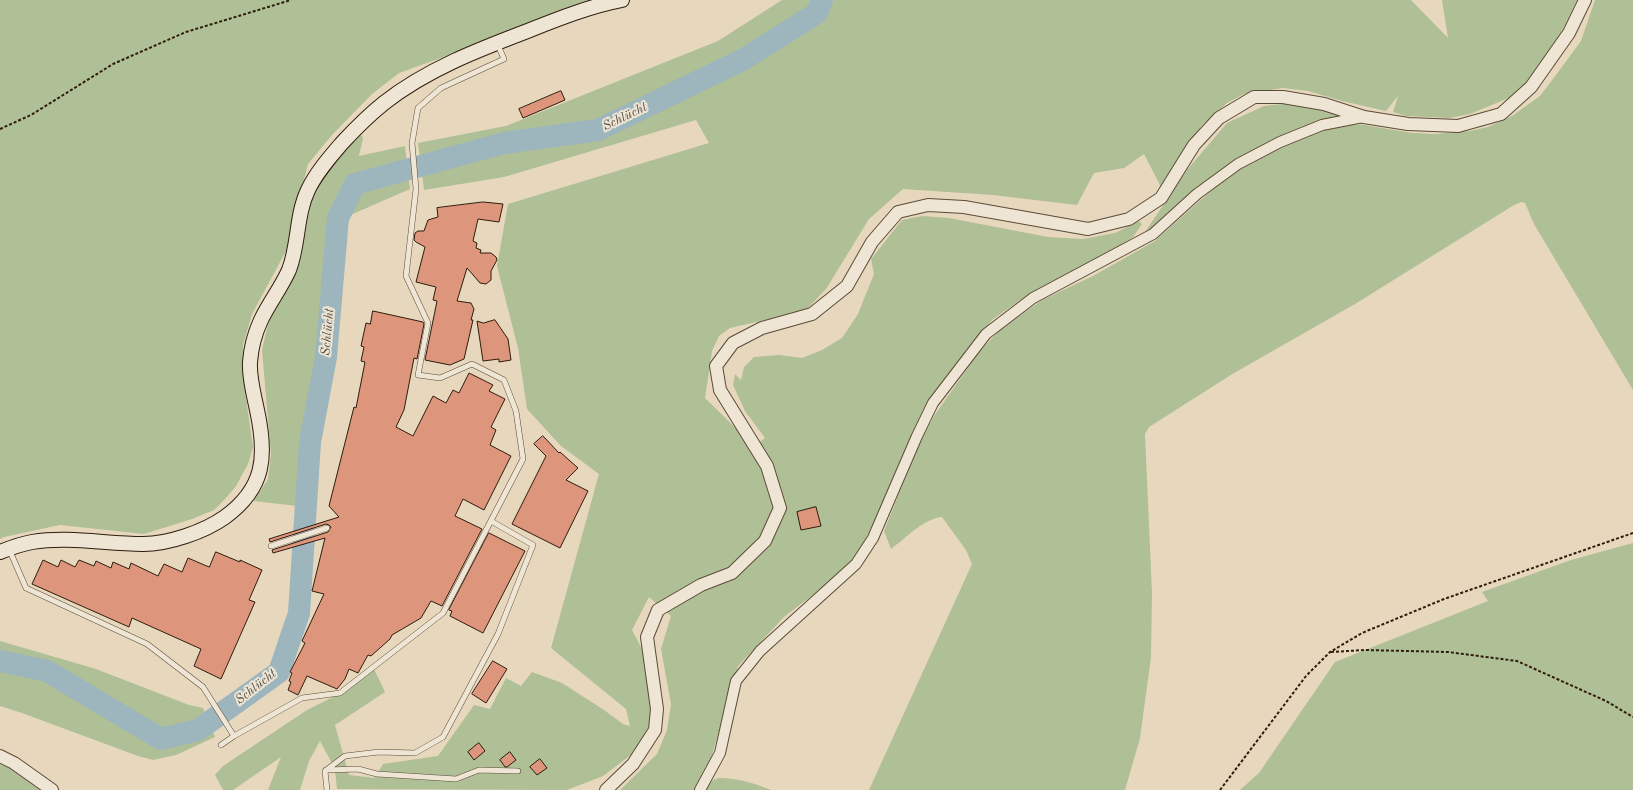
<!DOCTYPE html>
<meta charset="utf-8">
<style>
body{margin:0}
canvas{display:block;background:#e6d7bd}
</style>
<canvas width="1633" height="790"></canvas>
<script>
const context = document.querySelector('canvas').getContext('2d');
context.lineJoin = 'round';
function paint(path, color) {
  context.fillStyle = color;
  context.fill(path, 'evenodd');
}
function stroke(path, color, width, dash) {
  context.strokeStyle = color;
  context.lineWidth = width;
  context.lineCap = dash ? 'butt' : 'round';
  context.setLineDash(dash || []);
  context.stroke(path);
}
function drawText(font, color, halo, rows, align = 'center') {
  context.font = font + ' "Old Standard TT",serif';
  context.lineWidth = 4;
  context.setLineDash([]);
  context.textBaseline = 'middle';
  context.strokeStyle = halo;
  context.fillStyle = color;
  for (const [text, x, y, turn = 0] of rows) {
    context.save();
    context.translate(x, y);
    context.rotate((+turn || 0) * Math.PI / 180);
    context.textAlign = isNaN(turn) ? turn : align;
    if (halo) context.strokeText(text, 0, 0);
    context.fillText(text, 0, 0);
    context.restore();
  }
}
const green = new Path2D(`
 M 0,0 L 602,0 L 399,73 L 372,94 L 332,135 L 308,164 L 286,251 L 252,314 L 243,345 L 244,385 L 253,447 L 248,464 L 236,486 L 226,498 L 214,510 L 192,519 L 144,534 L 60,525 L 4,537 L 0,539 Z
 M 782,0 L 1411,0 L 1448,38 L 1442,0 L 1577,0 L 1553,49 L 1525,86 L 1511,97 L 1470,114 L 1449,118 L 1406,116 L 1393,112 L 1398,96 L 1386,111 L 1342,101 L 1308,91 L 1283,88 L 1244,94 L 1227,103 L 1202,125 L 1161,187 L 1144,154 L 1124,168 L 1094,173 L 1077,205 L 993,195 L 903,189 L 869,219 L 826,289 L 805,311 L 730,328 L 719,336 L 712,351 L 705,398 L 754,446 L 765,438 L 745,411 L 733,385 L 735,374 L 741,380 L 744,367 L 754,357 L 779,355 L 802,358 L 822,350 L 842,338 L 858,314 L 874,274 L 871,259 L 902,220 L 922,216 L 949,218 L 1048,237 L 1083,239 L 1115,233 L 1139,221 L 1142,224 L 1133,237 L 1108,253 L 1042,287 L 1020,300 L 992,320 L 953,369 L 913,431 L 879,511 L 854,563 L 784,617 L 738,666 L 707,772 L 697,790 L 620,790 L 657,754 L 667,730 L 671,704 L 661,649 L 671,616 L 649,597 L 632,630 L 644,653 L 654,716 L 636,751 L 603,776 L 567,790 L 337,789 L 335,769 L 320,741 L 309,761 L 300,790 L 268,790 L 281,757 L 233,790 L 223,790 L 215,775 L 223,766 L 307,710 L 345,691 L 374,669 L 385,692 L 335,725 L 349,775 L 375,778 L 383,764 L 438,756 L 474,705 L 490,709 L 506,678 L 521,686 L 532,672 L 562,683 L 604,710 L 623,724 L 630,726 L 626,709 L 551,648 L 599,474 L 561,446 L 527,409 L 518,348 L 497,266 L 508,204 L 709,143 L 696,120 L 504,177 L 424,190 L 418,143 L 506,126 L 718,41 Z
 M 1595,0 L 1633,0 L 1633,390 L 1534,224 L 1525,203 L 1521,202 L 1514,205 L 1355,304 L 1234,373 L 1149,427 L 1145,434 L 1152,593 L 1151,657 L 1140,738 L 1125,790 L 869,790 L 972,564 L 966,550 L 942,517 C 923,519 906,538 891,549 L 884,531 L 920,441 L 934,416 L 979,352 L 1000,330 L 1042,300 L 1093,276 L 1155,241 L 1205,196 L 1236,171 L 1292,142 L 1322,130 L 1349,124 L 1364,125 L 1412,133 L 1436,134 L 1470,131 L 1488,127 L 1512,116 L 1540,96 L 1556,75 L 1581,41 Z
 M 1291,103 L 1345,114 L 1297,129 L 1236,160 L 1155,227 L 1143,235 L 1187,170 L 1227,123 L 1264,106 Z
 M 358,131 L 363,138 L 359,156 L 405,146 L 410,189 L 348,216 L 329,377 L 306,507 L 254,501 L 268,479 L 271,454 L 262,350 L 268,324 L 298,261 L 310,203 L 319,180 Z
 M 1633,543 L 1633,790 L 1240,790 L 1259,773 L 1335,662 L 1488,601 L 1482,592 L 1571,560 Z
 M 0,641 L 96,669 L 189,705 L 203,708 L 215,737 L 176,755 L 153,760 L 138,756 L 22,713 L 0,706 Z
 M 0,764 L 10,768 L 40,790 L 0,790 Z
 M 719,778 C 738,778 754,783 771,790 L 705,790 L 713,780 Z`);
const river = new Path2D(`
 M 0,661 L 47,671 L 161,739 L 198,730 L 279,672 L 299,613 L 310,442 L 326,357 L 338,218 L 355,184 L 504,143 L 598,130 L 744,59 L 817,13 L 822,0`);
const building = new Path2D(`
 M 561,91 L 565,100 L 523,118 L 519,109 Z
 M 483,202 L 503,204 L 499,222 L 478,219 L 473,241 L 477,243 L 476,248 L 481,250 L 480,253 L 491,253 L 496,257 L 497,260 L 491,271 L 491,280 L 486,284 L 480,283 L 467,268 L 457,301 L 471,303 L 474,309 L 471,320 L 473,320 L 464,359 L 450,365 L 425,360 L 437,301 L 433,300 L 436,287 L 416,282 L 425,247 L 416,242 L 414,240 L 415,233 L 418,231 L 424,231 L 428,220 L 438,217 L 437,208 Z
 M 373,311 L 423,322 L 424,324 L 417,359 L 414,358 L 404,410 L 396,427 L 413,436 L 433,396 L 446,403 L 453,390 L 459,393 L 469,373 L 493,385 L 489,391 L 505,399 L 491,427 L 496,430 L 490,445 L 511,456 L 484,510 L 463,499 L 455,516 L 482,529 L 442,606 L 431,601 L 421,618 L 392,635 L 390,639 L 371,656 L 368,655 L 358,673 L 349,669 L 345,679 L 337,689 L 307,676 L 298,695 L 288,690 L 291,682 L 289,681 L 292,673 L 290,672 L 305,643 L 302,641 L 324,594 L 312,591 L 325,538 L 273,553 L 272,550 L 328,532 L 331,527 L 329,525 L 326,524 L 270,542 L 269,539 L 339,517 L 329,506 L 354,407 L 356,408 L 365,362 L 361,361 L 364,347 L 361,346 L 366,323 L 370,324 Z
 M 495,320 L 508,339 L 511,360 L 499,362 L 499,359 L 483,361 L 477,321 L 483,323 Z
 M 543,436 L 559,453 L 560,452 L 578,468 L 566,480 L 588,491 L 560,548 L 512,524 L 546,456 L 534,444 Z
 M 816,507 L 821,526 L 801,530 L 797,512 Z
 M 489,533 L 525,551 L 483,633 L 450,616 L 452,611 L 449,610 Z
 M 216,552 L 240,562 L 240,560 L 262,570 L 249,600 L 255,602 L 221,679 L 194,666 L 201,649 L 132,618 L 129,627 L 32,584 L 43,560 L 58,567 L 61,560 L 75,567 L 79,560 L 94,566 L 96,561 L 111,568 L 113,562 L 129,569 L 131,563 L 158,576 L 164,564 L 182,572 L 188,558 L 209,567 Z
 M 493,661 L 507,669 L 486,703 L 472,694 Z
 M 479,743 L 485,751 L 474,760 L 468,752 Z
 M 510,752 L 516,760 L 507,767 L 505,767 L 500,760 Z
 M 540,759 L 547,768 L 537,775 L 530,767 Z`);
const path = new Path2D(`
 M 0,129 L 31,115 L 113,64 L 186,32 L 291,0
 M 1331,652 L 1365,650 L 1448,652 L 1517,661 L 1606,701 L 1633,717
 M 1220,790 L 1306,676 L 1330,652 L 1362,633 L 1444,599 L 1633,533`);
const service = new Path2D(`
 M 271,546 L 327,528
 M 9,549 L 26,588 L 147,644 L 203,687 L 234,736
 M 221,745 L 234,736 L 302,698 L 340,693 L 443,613 L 523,459 L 516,411 L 504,380 L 472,364 L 440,378 L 418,375 L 428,323 L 406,276 L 416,189 L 412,143 L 418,108 L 441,88 L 504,59 L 497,43
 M 326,770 L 358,769 L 377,774 L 456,779 L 479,770 L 518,771
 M 327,790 L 325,771 L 345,756 L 379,752 L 415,753 L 443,737 L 498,634 L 533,545 L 491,521`);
const minor = new Path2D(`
 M 700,790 L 720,753 L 736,681 L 760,651 L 856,564 L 873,538 L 917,436 L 933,403 L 986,334 L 1033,298 L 1153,234 L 1197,194 L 1238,164 L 1280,142 L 1322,125 L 1363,117`);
const tertiary = new Path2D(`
 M 0,756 L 14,763 L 52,790
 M 606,790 L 633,764 L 655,730 L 657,709 L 647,637 L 658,610 L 701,585 L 732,573 L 765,541 L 780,508 L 767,466 L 720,390 L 716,366 L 733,343 L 762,328 L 812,314 L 847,286 L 872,242 L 898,212 L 928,205 L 964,207 L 1088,229 L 1129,219 L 1161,198 L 1194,145 L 1219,118 L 1254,97 L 1283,97 L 1324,104 L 1364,117 L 1408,124 L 1458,126 L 1501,114 L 1531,87 L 1569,33 L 1585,0`);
const secondary = new Path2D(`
 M 0,552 C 10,548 21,544 32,542 C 69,536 106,544 143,544 C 168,544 204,532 225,517 C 265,488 267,456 257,410 C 254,395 249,378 250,362 C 251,348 255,333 261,320 C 269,303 281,288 289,270 C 299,244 296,215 308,190 C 316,173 330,157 342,143 C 355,129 369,115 384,103 C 427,69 480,49 530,30 C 560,18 591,6 622,0`);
const waterNames = [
 ["Schlücht",625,117,-26],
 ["Schlücht",328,332,-85],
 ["Schlücht",256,687,-38]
];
paint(green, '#afbf96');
stroke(river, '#9db6bd', 22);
paint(building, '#dd967c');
stroke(building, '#2e1c0d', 1);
stroke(service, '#5c4b39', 6);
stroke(minor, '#5c4b39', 12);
stroke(tertiary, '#5c4b39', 14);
stroke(secondary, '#2e1c0d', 16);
stroke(path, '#2e1c0d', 2, [3, 2]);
stroke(service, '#efe5d4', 5);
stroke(minor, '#efe5d4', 10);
stroke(tertiary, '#efe5d4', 12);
stroke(secondary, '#efe5d4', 14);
drawText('italic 13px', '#4f4a42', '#efe5d4', waterNames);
</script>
